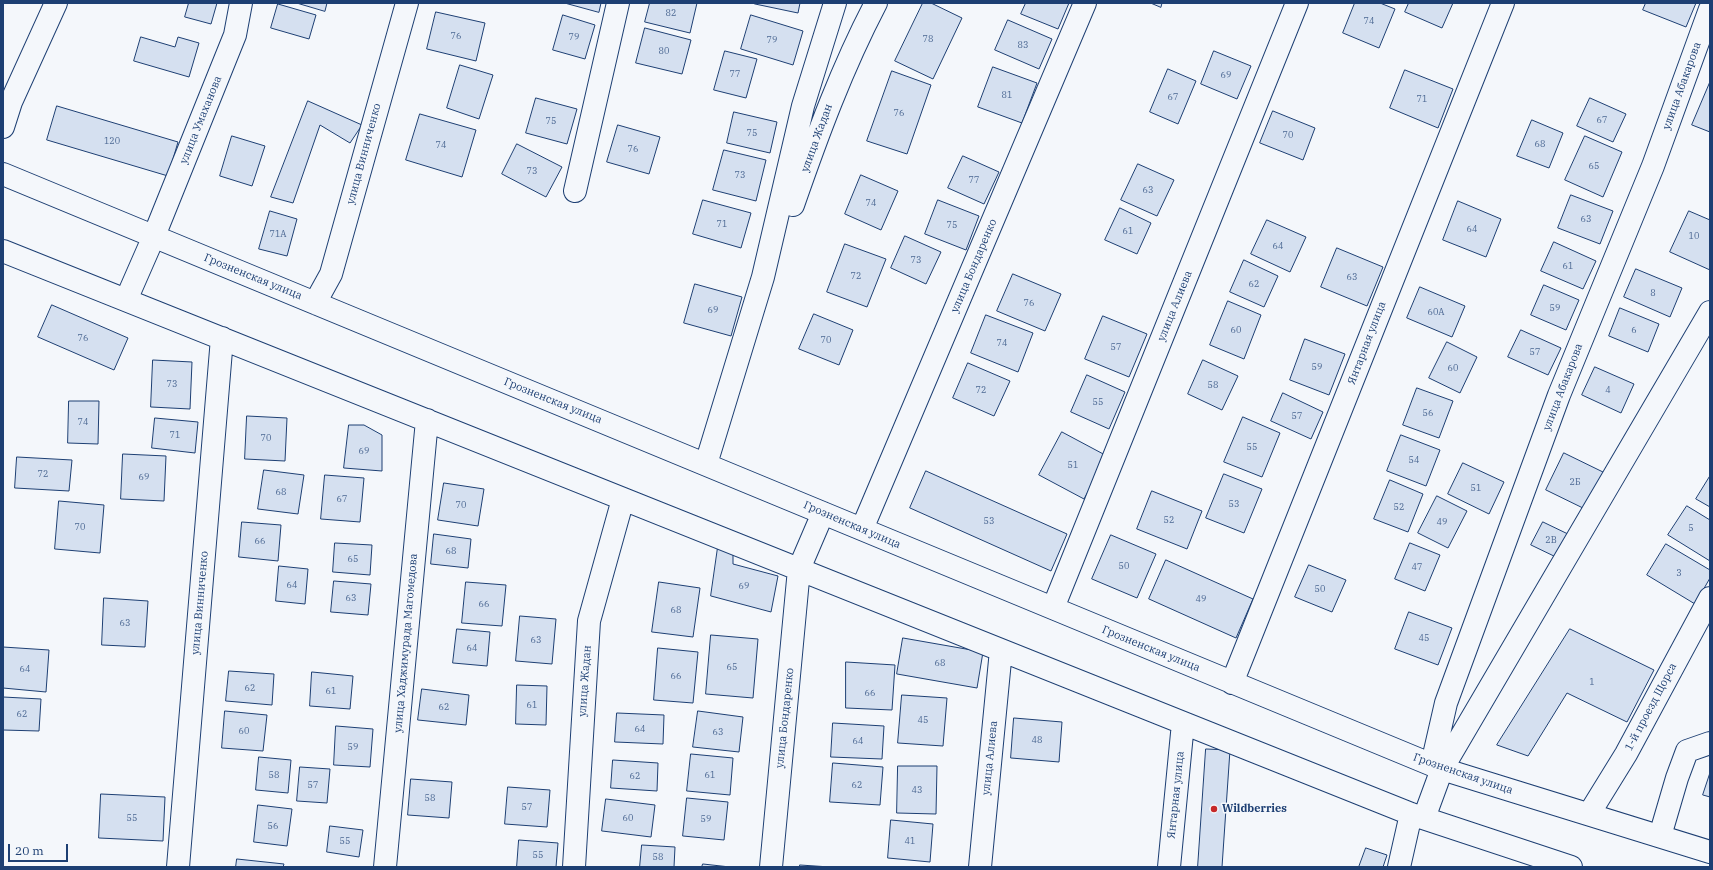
<!DOCTYPE html>
<meta charset="utf-8">
<style>
body{margin:0}
#map{position:relative;width:1713px;height:870px;overflow:hidden;background:#f4f7fb;font-family:"IBM Plex Serif",serif}
canvas{display:block}
.frame{position:absolute;inset:0;border:4px solid #1d3f73;pointer-events:none}
.scale{position:absolute;left:8px;top:844px;width:60px;height:18px;box-sizing:border-box;border:2px solid #1d3f73;border-top:0;padding-left:5px;font-size:12px;line-height:14px;white-space:nowrap;color:#1d3f73;-webkit-text-stroke:3px #f4f7fb;paint-order:stroke}
</style>
<div id="map">
<canvas width="1713" height="870"></canvas>
<div class="frame"></div>
<div class="scale">20 m</div>
</div>
<script>
const context = document.querySelector('canvas').getContext('2d');
context.lineJoin = 'round';
function paint(path, color) {
  context.fillStyle = color;
  context.fill(path, 'evenodd');
}
function stroke(path, color, width, dash) {
  context.strokeStyle = color;
  context.lineWidth = width;
  context.lineCap = dash ? 'butt' : 'round';
  context.setLineDash(dash || []);
  context.stroke(path);
}
function drawText(font, color, halo, rows, align = 'center') {
  context.font = font + ' "IBM Plex Serif",serif';
  context.lineWidth = 3;
  context.setLineDash([]);
  context.textBaseline = 'middle';
  context.strokeStyle = halo;
  context.fillStyle = color;
  for (const [text, x, y, turn = 0] of rows) {
    context.save();
    context.translate(x, y);
    context.rotate((+turn || 0) * Math.PI / 180);
    context.textAlign = isNaN(turn) ? turn : align;
    if (halo) context.strokeText(text, 0, 0);
    context.fillText(text, 0, 0);
    context.restore();
  }
}
const building = new Path2D(`
 M 189,3 L 217,3 L 211,24 L 185,17 Z
 M 297,3 L 327,3 L 325,11 Z
 M 565,3 L 601,3 L 599,12 Z
 M 650,3 L 697,3 L 690,33 L 645,22 Z
 M 756,3 L 800,3 L 798,13 L 755,4 Z
 M 923,3 L 931,3 L 962,18 L 933,79 L 895,61 Z
 M 1026,3 L 1069,3 L 1058,29 L 1021,14 Z
 M 1151,3 L 1162,3 L 1161,7 Z
 M 1355,3 L 1380,3 L 1395,9 L 1379,48 L 1343,33 Z
 M 1409,3 L 1453,3 L 1442,28 L 1405,12 Z
 M 1646,3 L 1696,3 L 1686,27 L 1643,10 Z
 M 278,4 L 316,15 L 309,39 L 271,28 Z
 M 436,12 L 485,23 L 476,61 L 427,49 Z
 M 563,15 L 595,25 L 585,59 L 553,50 Z
 M 751,15 L 803,31 L 793,65 L 741,49 Z
 M 1008,20 L 1052,39 L 1039,69 L 995,50 Z
 M 645,28 L 691,40 L 682,74 L 636,63 Z
 M 141,37 L 175,47 L 178,37 L 199,43 L 189,77 L 134,61 Z
 M 725,51 L 757,59 L 746,98 L 714,90 Z
 M 1214,51 L 1251,66 L 1237,99 L 1201,84 Z
 M 460,65 L 493,75 L 479,119 L 447,108 Z
 M 993,67 L 1037,83 L 1022,123 L 978,107 Z
 M 1168,69 L 1196,81 L 1178,124 L 1150,112 Z
 M 1405,70 L 1453,89 L 1438,128 L 1390,108 Z
 M 892,71 L 931,85 L 907,154 L 867,141 Z
 M 1710,82 L 1710,132 L 1692,125 Z
 M 536,98 L 577,109 L 567,144 L 526,133 Z
 M 1590,98 L 1626,114 L 1613,142 L 1577,126 Z
 M 308,101 L 362,125 L 350,143 L 320,125 L 293,203 L 271,197 Z
 M 57,106 L 178,142 L 168,176 L 47,140 Z
 M 1273,111 L 1315,128 L 1303,160 L 1260,143 Z
 M 734,112 L 777,122 L 770,153 L 727,143 Z
 M 420,114 L 476,130 L 462,177 L 406,160 Z
 M 1532,120 L 1563,133 L 1549,168 L 1517,156 Z
 M 618,125 L 660,137 L 649,174 L 607,162 Z
 M 232,136 L 265,146 L 252,186 L 220,176 Z
 M 1585,136 L 1622,152 L 1603,197 L 1565,180 Z
 M 517,144 L 562,167 L 546,197 L 502,174 Z
 M 724,150 L 766,160 L 756,201 L 713,190 Z
 M 963,156 L 999,172 L 984,204 L 948,188 Z
 M 1138,164 L 1174,180 L 1157,216 L 1121,200 Z
 M 861,175 L 898,191 L 881,230 L 845,214 Z
 M 1571,195 L 1613,211 L 1600,244 L 1558,228 Z
 M 703,200 L 751,213 L 741,248 L 693,234 Z
 M 938,200 L 979,216 L 966,250 L 925,234 Z
 M 1458,201 L 1501,219 L 1486,257 L 1443,240 Z
 M 1120,208 L 1151,223 L 1137,254 L 1105,240 Z
 M 270,211 L 297,219 L 287,256 L 259,249 Z
 M 1689,211 L 1710,220 L 1710,270 L 1670,252 Z
 M 1267,220 L 1306,237 L 1290,272 L 1251,254 Z
 M 905,236 L 941,252 L 926,284 L 891,268 Z
 M 1554,242 L 1596,261 L 1583,289 L 1541,271 Z
 M 845,244 L 886,259 L 867,307 L 827,292 Z
 M 1337,248 L 1383,267 L 1367,306 L 1321,287 Z
 M 1244,260 L 1278,276 L 1264,307 L 1230,292 Z
 M 1636,269 L 1682,288 L 1670,317 L 1624,297 Z
 M 1013,274 L 1061,294 L 1045,331 L 997,311 Z
 M 695,284 L 742,297 L 731,336 L 684,323 Z
 M 1544,285 L 1579,300 L 1566,330 L 1531,315 Z
 M 1420,287 L 1465,306 L 1452,337 L 1407,318 Z
 M 1228,301 L 1261,315 L 1244,359 L 1210,345 Z
 M 52,305 L 128,338 L 114,370 L 38,337 Z
 M 1620,308 L 1659,324 L 1648,352 L 1609,336 Z
 M 814,314 L 853,330 L 839,365 L 799,349 Z
 M 986,315 L 1033,333 L 1018,372 L 971,353 Z
 M 1103,316 L 1147,334 L 1129,377 L 1085,359 Z
 M 1521,330 L 1561,348 L 1548,375 L 1508,357 Z
 M 1305,339 L 1345,354 L 1329,395 L 1290,380 Z
 M 1447,342 L 1477,357 L 1460,393 L 1429,378 Z
 M 153,360 L 192,362 L 190,409 L 151,407 Z
 M 1203,360 L 1238,376 L 1222,410 L 1188,394 Z
 M 968,363 L 1010,381 L 994,416 L 953,398 Z
 M 1595,367 L 1634,384 L 1621,413 L 1582,395 Z
 M 1087,375 L 1125,392 L 1109,429 L 1071,412 Z
 M 1417,388 L 1453,401 L 1439,438 L 1403,425 Z
 M 1283,393 L 1323,412 L 1311,439 L 1271,421 Z
 M 69,401 L 99,401 L 98,444 L 68,443 Z
 M 247,416 L 287,418 L 285,461 L 245,459 Z
 M 1243,417 L 1280,433 L 1262,477 L 1224,462 Z
 M 155,418 L 198,422 L 195,453 L 152,448 Z
 M 349,425 L 364,425 L 382,435 L 382,471 L 344,468 Z
 M 1062,432 L 1107,456 L 1084,499 L 1039,475 Z
 M 1401,435 L 1440,450 L 1426,486 L 1387,471 Z
 M 1564,453 L 1605,473 L 1587,510 L 1546,490 Z
 M 123,454 L 166,456 L 164,501 L 121,499 Z
 M 17,457 L 72,460 L 69,491 L 15,488 Z
 M 1463,463 L 1504,482 L 1489,514 L 1448,494 Z
 M 264,470 L 304,475 L 298,514 L 258,509 Z
 M 926,471 L 1067,534 L 1051,571 L 910,508 Z
 M 1224,474 L 1262,489 L 1244,533 L 1206,518 Z
 M 325,475 L 364,478 L 360,522 L 321,519 Z
 M 1710,476 L 1710,507 L 1696,499 Z
 M 1390,480 L 1423,494 L 1408,532 L 1374,519 Z
 M 444,483 L 484,489 L 478,526 L 438,520 Z
 M 1152,491 L 1202,511 L 1187,549 L 1137,529 Z
 M 1437,496 L 1467,511 L 1448,548 L 1418,533 Z
 M 59,501 L 104,505 L 100,553 L 55,549 Z
 M 1687,506 L 1710,520 L 1710,561 L 1668,535 Z
 M 242,522 L 281,525 L 278,561 L 239,557 Z
 M 1543,522 L 1570,535 L 1558,558 L 1531,545 Z
 M 434,534 L 471,539 L 468,568 L 431,564 Z
 M 1111,535 L 1156,554 L 1137,598 L 1092,579 Z
 M 335,543 L 372,545 L 370,575 L 333,572 Z
 M 1410,543 L 1440,555 L 1425,591 L 1395,579 Z
 M 1666,544 L 1710,570 L 1710,578 L 1695,604 L 1647,575 Z
 M 718,547 L 733,553 L 733,564 L 778,576 L 771,612 L 711,596 Z
 M 1166,560 L 1253,599 L 1236,638 L 1149,599 Z
 M 1309,565 L 1346,580 L 1332,612 L 1295,597 Z
 M 279,566 L 308,569 L 305,604 L 276,601 Z
 M 334,581 L 371,584 L 368,615 L 331,612 Z
 M 466,582 L 506,585 L 502,626 L 462,623 Z
 M 659,582 L 700,588 L 693,637 L 652,632 Z
 M 104,598 L 148,601 L 145,647 L 102,645 Z
 M 1409,612 L 1452,628 L 1438,665 L 1395,649 Z
 M 520,616 L 556,619 L 552,664 L 516,661 Z
 M 457,629 L 490,632 L 487,666 L 453,663 Z
 M 1570,629 L 1654,670 L 1627,722 L 1567,693 L 1528,756 L 1497,745 Z
 M 711,635 L 758,639 L 753,698 L 706,694 Z
 M 903,638 L 983,652 L 977,688 L 897,674 Z
 M 3,647 L 49,650 L 46,692 L 3,688 Z
 M 658,648 L 698,652 L 693,703 L 654,700 Z
 M 846,662 L 895,665 L 892,710 L 846,708 Z
 M 229,671 L 274,674 L 272,705 L 226,701 Z
 M 312,672 L 353,676 L 350,709 L 310,706 Z
 M 517,685 L 547,686 L 546,725 L 516,724 Z
 M 422,689 L 469,695 L 466,725 L 418,720 Z
 M 902,695 L 947,698 L 943,746 L 898,743 Z
 M 3,697 L 41,699 L 39,731 L 3,730 Z
 M 225,711 L 267,715 L 263,751 L 222,748 Z
 M 698,711 L 743,717 L 739,752 L 693,747 Z
 M 617,713 L 664,715 L 663,744 L 615,742 Z
 M 1014,718 L 1062,722 L 1059,762 L 1011,758 Z
 M 833,723 L 884,726 L 882,759 L 831,757 Z
 M 336,726 L 373,729 L 370,767 L 334,765 Z
 M 1206,749 L 1230,750 L 1222,867 L 1198,867 Z
 M 691,754 L 733,758 L 730,795 L 687,791 Z
 M 259,757 L 291,760 L 288,793 L 256,790 Z
 M 613,760 L 658,763 L 657,791 L 611,788 Z
 M 833,763 L 883,767 L 880,805 L 830,802 Z
 M 898,766 L 937,766 L 936,814 L 897,813 Z
 M 300,767 L 330,769 L 327,803 L 297,801 Z
 M 1710,773 L 1710,797 L 1703,795 Z
 M 411,779 L 452,782 L 449,818 L 408,815 Z
 M 508,787 L 550,790 L 547,827 L 505,824 Z
 M 101,794 L 165,797 L 163,841 L 99,838 Z
 M 687,798 L 728,802 L 724,840 L 683,836 Z
 M 606,799 L 655,805 L 651,837 L 602,831 Z
 M 258,805 L 292,809 L 287,846 L 254,842 Z
 M 891,820 L 933,824 L 930,862 L 888,858 Z
 M 330,826 L 363,830 L 359,857 L 327,852 Z
 M 519,840 L 558,843 L 556,867 L 517,867 Z
 M 642,845 L 675,847 L 674,867 L 640,867 Z
 M 1366,848 L 1387,855 L 1383,867 L 1359,867 Z
 M 237,859 L 284,864 L 283,867 L 236,867 Z
 M 703,864 L 730,867 L 702,867 Z
 M 800,865 L 830,867 L 800,867 Z`);
const minor = new Path2D(`
 M 3,127 L 11,102 L 56,3
 M 3,174 L 1442,769 L 1710,852
 M 575,191 L 618,3
 M 793,205 C 817,136 842,68 876,3
 M 3,251 L 1411,814 L 1571,867
 M 126,300 L 154,236 L 235,35 L 241,3
 M 315,303 L 331,274 L 407,3
 M 706,464 L 763,277 L 803,106 L 835,3
 M 862,529 L 1085,3
 M 1053,608 L 1297,3
 M 1232,683 L 1503,3
 M 1442,769 L 1435,751 L 1446,703 L 1559,395 L 1653,166 L 1710,9
 M 1589,814 L 1626,754 L 1710,598
 M 1424,818 L 1442,769 L 1710,312
 M 1660,836 L 1677,778 L 1687,751 L 1710,743
 M 178,867 L 222,338
 M 385,867 L 427,420
 M 574,867 L 589,621 L 623,499
 M 771,867 L 799,569 L 823,513
 M 980,867 L 1001,650
 M 1169,867 L 1183,723
 M 1399,867 L 1411,814`);
const markers = [
 [1214,809,4,"#c62828"]
];
const numberNames = [
 ["82",671,13],
 ["74",1369,21],
 ["76",456,36],
 ["79",574,37],
 ["78",928,39],
 ["79",772,40],
 ["83",1023,45],
 ["80",664,51],
 ["77",735,74],
 ["69",1226,75],
 ["81",1007,95],
 ["67",1173,97],
 ["71",1422,99],
 ["76",899,113],
 ["67",1602,120],
 ["75",551,121],
 ["75",752,133],
 ["70",1288,135],
 ["120",112,141],
 ["68",1540,144],
 ["74",441,145],
 ["76",633,149],
 ["65",1594,166],
 ["73",532,171],
 ["73",740,175],
 ["77",974,180],
 ["63",1148,190],
 ["74",871,203],
 ["63",1586,219],
 ["71",722,224],
 ["75",952,225],
 ["64",1472,229],
 ["61",1128,231],
 ["71А",278,234],
 ["10",1694,236],
 ["64",1278,246],
 ["73",916,260],
 ["61",1568,266],
 ["72",856,276],
 ["63",1352,277],
 ["62",1254,284],
 ["8",1653,293],
 ["76",1029,303],
 ["59",1555,308],
 ["69",713,310],
 ["60А",1436,312],
 ["60",1236,330],
 ["6",1634,330],
 ["76",83,338],
 ["70",826,340],
 ["74",1002,343],
 ["57",1116,347],
 ["57",1535,352],
 ["59",1317,367],
 ["60",1453,368],
 ["73",172,384],
 ["58",1213,385],
 ["72",981,390],
 ["4",1608,390],
 ["55",1098,402],
 ["56",1428,413],
 ["57",1297,416],
 ["74",83,422],
 ["71",175,435],
 ["70",266,438],
 ["55",1252,447],
 ["69",364,451],
 ["54",1414,460],
 ["51",1073,465],
 ["72",43,474],
 ["69",144,477],
 ["2Б",1575,482],
 ["51",1476,488],
 ["68",281,492],
 ["67",342,499],
 ["53",1234,504],
 ["70",461,505],
 ["52",1399,507],
 ["52",1169,520],
 ["53",989,521],
 ["49",1442,522],
 ["70",80,527],
 ["5",1691,528],
 ["2В",1551,540],
 ["66",260,541],
 ["68",451,551],
 ["65",353,559],
 ["50",1124,566],
 ["47",1417,567],
 ["3",1679,573],
 ["64",292,585],
 ["69",744,586],
 ["50",1320,589],
 ["63",351,598],
 ["49",1201,599],
 ["66",484,604],
 ["68",676,610],
 ["63",125,623],
 ["45",1424,638],
 ["63",536,640],
 ["64",472,648],
 ["68",940,663],
 ["65",732,667],
 ["64",25,669],
 ["66",676,676],
 ["1",1592,682],
 ["62",250,688],
 ["61",331,691],
 ["66",870,693],
 ["61",532,705],
 ["62",444,707],
 ["62",22,714],
 ["45",923,720],
 ["64",640,729],
 ["60",244,731],
 ["63",718,732],
 ["48",1037,740],
 ["64",858,741],
 ["59",353,747],
 ["58",274,775],
 ["61",710,775],
 ["62",635,776],
 ["57",313,785],
 ["62",857,785],
 ["43",917,790],
 ["58",430,798],
 ["57",527,807],
 ["55",132,818],
 ["60",628,818],
 ["59",706,819],
 ["56",273,826],
 ["55",345,841],
 ["41",910,841],
 ["55",538,855],
 ["58",658,857]
];
const streetNames = [
 ["улица Абакарова",1682,86,-70],
 ["улица Умаханова",201,120,-68],
 ["улица Жадан",817,138,-70],
 ["улица Винниченко",364,154,-75],
 ["улица Бондаренко",974,266,-67],
 ["Грозненская улица",253,277,22],
 ["улица Алиева",1175,306,-68],
 ["Янтарная улица",1367,343,-69],
 ["улица Абакарова",1563,387,-69],
 ["Грозненская улица",553,401,22],
 ["Грозненская улица",852,525,23],
 ["улица Винниченко",200,603,-85],
 ["улица Хаджимурада Магомедова",406,643,-85],
 ["Грозненская улица",1151,649,22],
 ["улица Жадан",585,681,-86],
 ["1-й проезд Щорса",1651,707,-62],
 ["улица Бондаренко",785,718,-84],
 ["улица Алиева",990,758,-84],
 ["Грозненская улица",1463,774,19],
 ["Янтарная улица",1176,795,-84]
];
const poiNames = [
 ["Wildberries",1222,809]
];
paint(building, '#d5e0f0');
stroke(building, '#1d3f73', 1);
stroke(minor, '#1d3f73', 24);
stroke(minor, '#f4f7fb', 22);
for (const [x, y, r, color] of markers) {
  const dot = new Path2D();
  dot.arc(x, y, r, 0, 2 * Math.PI);
  context.fillStyle = color;
  context.fill(dot);
  stroke(dot, '#f4f7fb', 1.5);
}
drawText('9px', '#4b6792', null, numberNames);
drawText('11px', '#1d3f73', '#f4f7fb', streetNames);
drawText('bold 11px', '#1d3f73', '#f4f7fb', poiNames, 'left');
</script>
